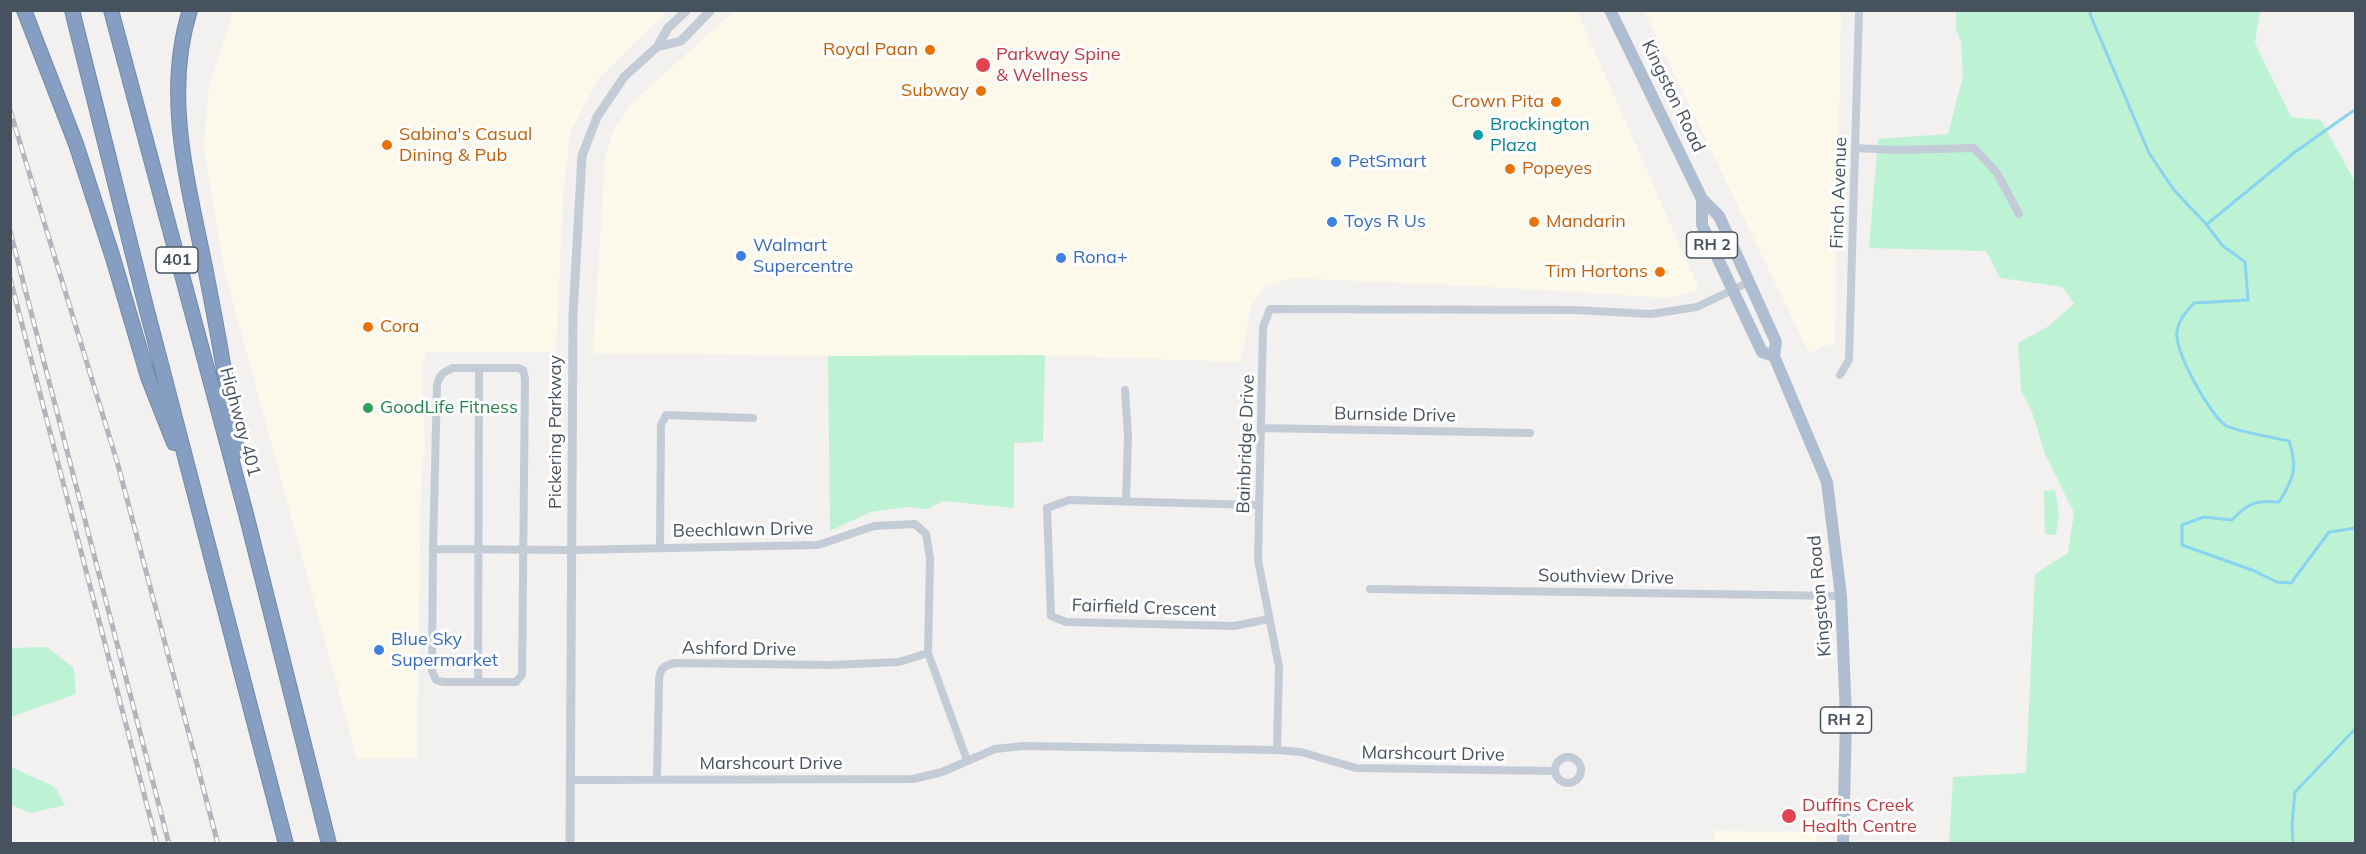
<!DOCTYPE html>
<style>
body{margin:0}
#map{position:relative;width:2366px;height:854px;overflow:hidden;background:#f3f0f0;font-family:Mulish,sans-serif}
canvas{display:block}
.frame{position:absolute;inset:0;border:12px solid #47525f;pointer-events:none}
</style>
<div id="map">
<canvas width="2366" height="854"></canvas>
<div class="frame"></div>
</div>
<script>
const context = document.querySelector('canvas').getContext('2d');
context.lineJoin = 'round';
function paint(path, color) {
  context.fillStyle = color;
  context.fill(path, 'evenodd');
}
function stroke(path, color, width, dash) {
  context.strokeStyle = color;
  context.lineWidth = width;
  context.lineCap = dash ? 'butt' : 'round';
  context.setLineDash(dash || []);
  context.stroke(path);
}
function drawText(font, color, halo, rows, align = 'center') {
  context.font = font + ' Mulish,sans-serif';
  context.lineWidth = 6;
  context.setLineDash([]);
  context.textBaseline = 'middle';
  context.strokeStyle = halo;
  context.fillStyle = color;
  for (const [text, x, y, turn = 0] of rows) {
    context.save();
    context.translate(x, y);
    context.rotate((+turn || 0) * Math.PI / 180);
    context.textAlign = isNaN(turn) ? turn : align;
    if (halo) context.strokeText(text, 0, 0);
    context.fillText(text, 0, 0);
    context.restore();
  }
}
const commercial = new Path2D(`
 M 233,11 L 668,11 L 598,79 L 570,133 L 563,197 L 556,352 L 427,352 L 422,367 L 425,448 L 421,475 L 417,758 L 357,759 L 224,269 L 204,148 L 209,87 Z
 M 734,11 L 1577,11 L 1699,289 L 1670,298 L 1492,287 L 1293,278 L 1265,286 L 1250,308 L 1241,362 L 1045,355 L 828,356 L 593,353 L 605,158 L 613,132 L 632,103 Z
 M 1644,11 L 1841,11 L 1835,342 L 1809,353 Z
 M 1714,831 L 1817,832 L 1817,843 L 1714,843 Z`);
const green = new Path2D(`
 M 1956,11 L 2260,11 L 2255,43 L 2291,117 L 2321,120 L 2355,182 L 2355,843 L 1949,843 L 1953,777 L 2026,773 L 2035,574 L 2068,553 L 2074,513 L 2045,454 L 2032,412 L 2021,391 L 2018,343 L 2049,326 L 2074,304 L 2063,287 L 2000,278 L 1986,251 L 1869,248 L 1878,139 L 1948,134 L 1963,76 L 1961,42 L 1956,30 Z
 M 1045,355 L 1043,442 L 1014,443 L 1014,508 L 943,501 L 927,509 L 908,507 L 871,512 L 830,531 L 828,356 Z
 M 2055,490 L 2059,513 L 2056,535 L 2045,534 L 2044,491 Z
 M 47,647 L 74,668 L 76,694 L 11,717 L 11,648 Z
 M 11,767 L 55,787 L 65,805 L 31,813 L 11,805 Z`);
const stream = new Path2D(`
 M 2091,10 L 2090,14 L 2149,153 L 2174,190 L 2206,224 L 2222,245 L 2245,262 L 2248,300 L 2194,303 C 2186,312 2179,319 2177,331 C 2174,351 2209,413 2225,425 C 2234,431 2276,438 2289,441 C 2298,468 2294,478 2279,502 C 2256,500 2248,503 2232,520 L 2204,517 L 2182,525 L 2182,545 L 2252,570 L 2277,582 L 2291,583 L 2329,532 L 2356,528
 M 2207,224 L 2295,152 L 2353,111
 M 2293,844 L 2292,825 L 2295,792 L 2356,728`);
const minor = new Path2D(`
 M 1855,148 L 1897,150 L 1974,148 L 1997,173 L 2019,214
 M 1840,375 L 1849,360 L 1859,10
 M 1125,390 L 1128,436 L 1126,500
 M 1261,428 L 1530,433
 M 1258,505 L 1069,500 L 1047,508 L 1051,616 L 1066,622 L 1234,626 L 1269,619
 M 660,547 L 661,425 L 666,415 L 753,418
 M 433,549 L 432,671 L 436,680 L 443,682 L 516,682 L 522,675 L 525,379 L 523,370 L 518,368 L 453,368 C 443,372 439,375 437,386 L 433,549 L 573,550 L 818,545 L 874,526 L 915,524 L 926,534 L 930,558 L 928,653 L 967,760
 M 1370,589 L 1841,596
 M 478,682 L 479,368
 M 1277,750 L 1301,752 L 1356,768 L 1554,771
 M1555 770a13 13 0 1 1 26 0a13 13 0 1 1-26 0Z
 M 657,779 L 659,681 C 660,669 662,666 675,663 L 831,665 L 899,662 L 928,653
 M 571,780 L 913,779 L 942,772 L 995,749 L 1023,746 L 1277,750 L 1279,667 L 1258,560 L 1263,327 L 1270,309 L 1574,310 L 1651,314 L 1697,307 L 1749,282`);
const tertiary = new Path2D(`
 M 657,47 L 681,41 L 711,10
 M 570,844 L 573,315 L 582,156 L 597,117 L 624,77 L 657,47 L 668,28 L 687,10`);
const primary = new Path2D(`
 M 1610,10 L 1702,199 L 1719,216 L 1725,229 L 1776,342 L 1774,356 L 1827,482 L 1841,596 L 1846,718 L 1843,844
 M 1702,199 L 1702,225 L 1762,352 L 1774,356`);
const motorway = new Path2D(`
 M 24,10 L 76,144 L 113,258 L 148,377 L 174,443
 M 72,10 L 145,303 L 286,844
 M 111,10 L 245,510 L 329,844
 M 190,10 C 163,95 188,183 205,267 C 217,328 228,389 237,451`);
const rail = new Path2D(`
 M 10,110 L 118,465 L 218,844
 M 10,231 L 169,844
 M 10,278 L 157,844`);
const markers = [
 [930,50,6,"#e8710a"],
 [983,65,8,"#e0444e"],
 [981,91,6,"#e8710a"],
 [1556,102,6,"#e8710a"],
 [1478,135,6,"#0f9aa8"],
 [387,145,6,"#e8710a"],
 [1336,162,6,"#3f7fe0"],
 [1510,169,6,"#e8710a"],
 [1332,222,6,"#3f7fe0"],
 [1534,222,6,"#e8710a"],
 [741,256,6,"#3f7fe0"],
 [1061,258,6,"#3f7fe0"],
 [1660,272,6,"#e8710a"],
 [368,327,6,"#e8710a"],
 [368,408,6,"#2e9e5b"],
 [379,650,6,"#3f7fe0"],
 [1789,816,8,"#e0444e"]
];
const shields = [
 [1712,245,51],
 [177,260,42],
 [1846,720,51]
];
const shieldNames = [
 ["RH 2",1712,245],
 ["401",177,260],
 ["RH 2",1846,720]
];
const foodNames = [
 ["Royal Paan",918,50],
 ["Subway",969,91],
 ["Crown Pita",1544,102],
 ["Sabina's Casual",399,135,"left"],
 ["Dining & Pub",399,156,"left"],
 ["Popeyes",1522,169,"left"],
 ["Mandarin",1546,222,"left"],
 ["Tim Hortons",1648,272],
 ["Cora",380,327,"left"]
];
const healthNames = [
 ["Parkway Spine",996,55],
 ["& Wellness",996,76],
 ["Duffins Creek",1802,806],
 ["Health Centre",1802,827]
];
const streetNames = [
 ["Kingston Road",1673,96,64],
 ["Finch Avenue",1839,193,-88],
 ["Burnside Drive",1395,415,1],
 ["Highway 401",240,422,75],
 ["Pickering Parkway",556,432,-90],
 ["Bainbridge Drive",1246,444,-88],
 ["Beechlawn Drive",743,530,-1],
 ["Southview Drive",1606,577,1],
 ["Kingston Road",1820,596,-95],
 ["Fairfield Crescent",1144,608,2],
 ["Ashford Drive",739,649,1],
 ["Marshcourt Drive",1433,754,1],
 ["Marshcourt Drive",771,764]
];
const cultureNames = [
 ["Brockington",1490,125],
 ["Plaza",1490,146]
];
const shopNames = [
 ["PetSmart",1348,162],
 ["Toys R Us",1344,222],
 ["Walmart",753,246],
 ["Supercentre",753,267],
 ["Rona+",1073,258],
 ["Blue Sky",391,640],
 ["Supermarket",391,661]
];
const leisureNames = [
 ["GoodLife Fitness",380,408]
];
paint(commercial, '#fdf9ea');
paint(green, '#bdf2d5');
stroke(stream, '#88d4f1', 3);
stroke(motorway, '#7189ad', 16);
stroke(minor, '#c3cbd6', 8);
stroke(tertiary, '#c3cbd6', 9);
stroke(primary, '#afbdd0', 12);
stroke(motorway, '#859ec1', 14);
stroke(rail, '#b2b5bb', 5);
stroke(rail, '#fff', 3, [9]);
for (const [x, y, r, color] of markers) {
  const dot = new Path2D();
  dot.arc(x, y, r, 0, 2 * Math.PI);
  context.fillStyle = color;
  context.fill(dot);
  stroke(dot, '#fff', 2);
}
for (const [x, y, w] of shields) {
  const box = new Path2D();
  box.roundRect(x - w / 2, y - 13, w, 26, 4.5);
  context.fillStyle = '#fff';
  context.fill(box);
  stroke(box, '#47525f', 1.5);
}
drawText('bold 16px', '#47525f', null, shieldNames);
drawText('18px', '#c56008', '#fff', foodNames, 'right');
drawText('18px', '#be3a42', '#fff', healthNames, 'left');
drawText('18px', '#47525f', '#fff', streetNames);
drawText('18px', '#0d838f', '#fff', cultureNames, 'left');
drawText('18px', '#366cbe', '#fff', shopNames, 'left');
drawText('18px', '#27864d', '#fff', leisureNames, 'left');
</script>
